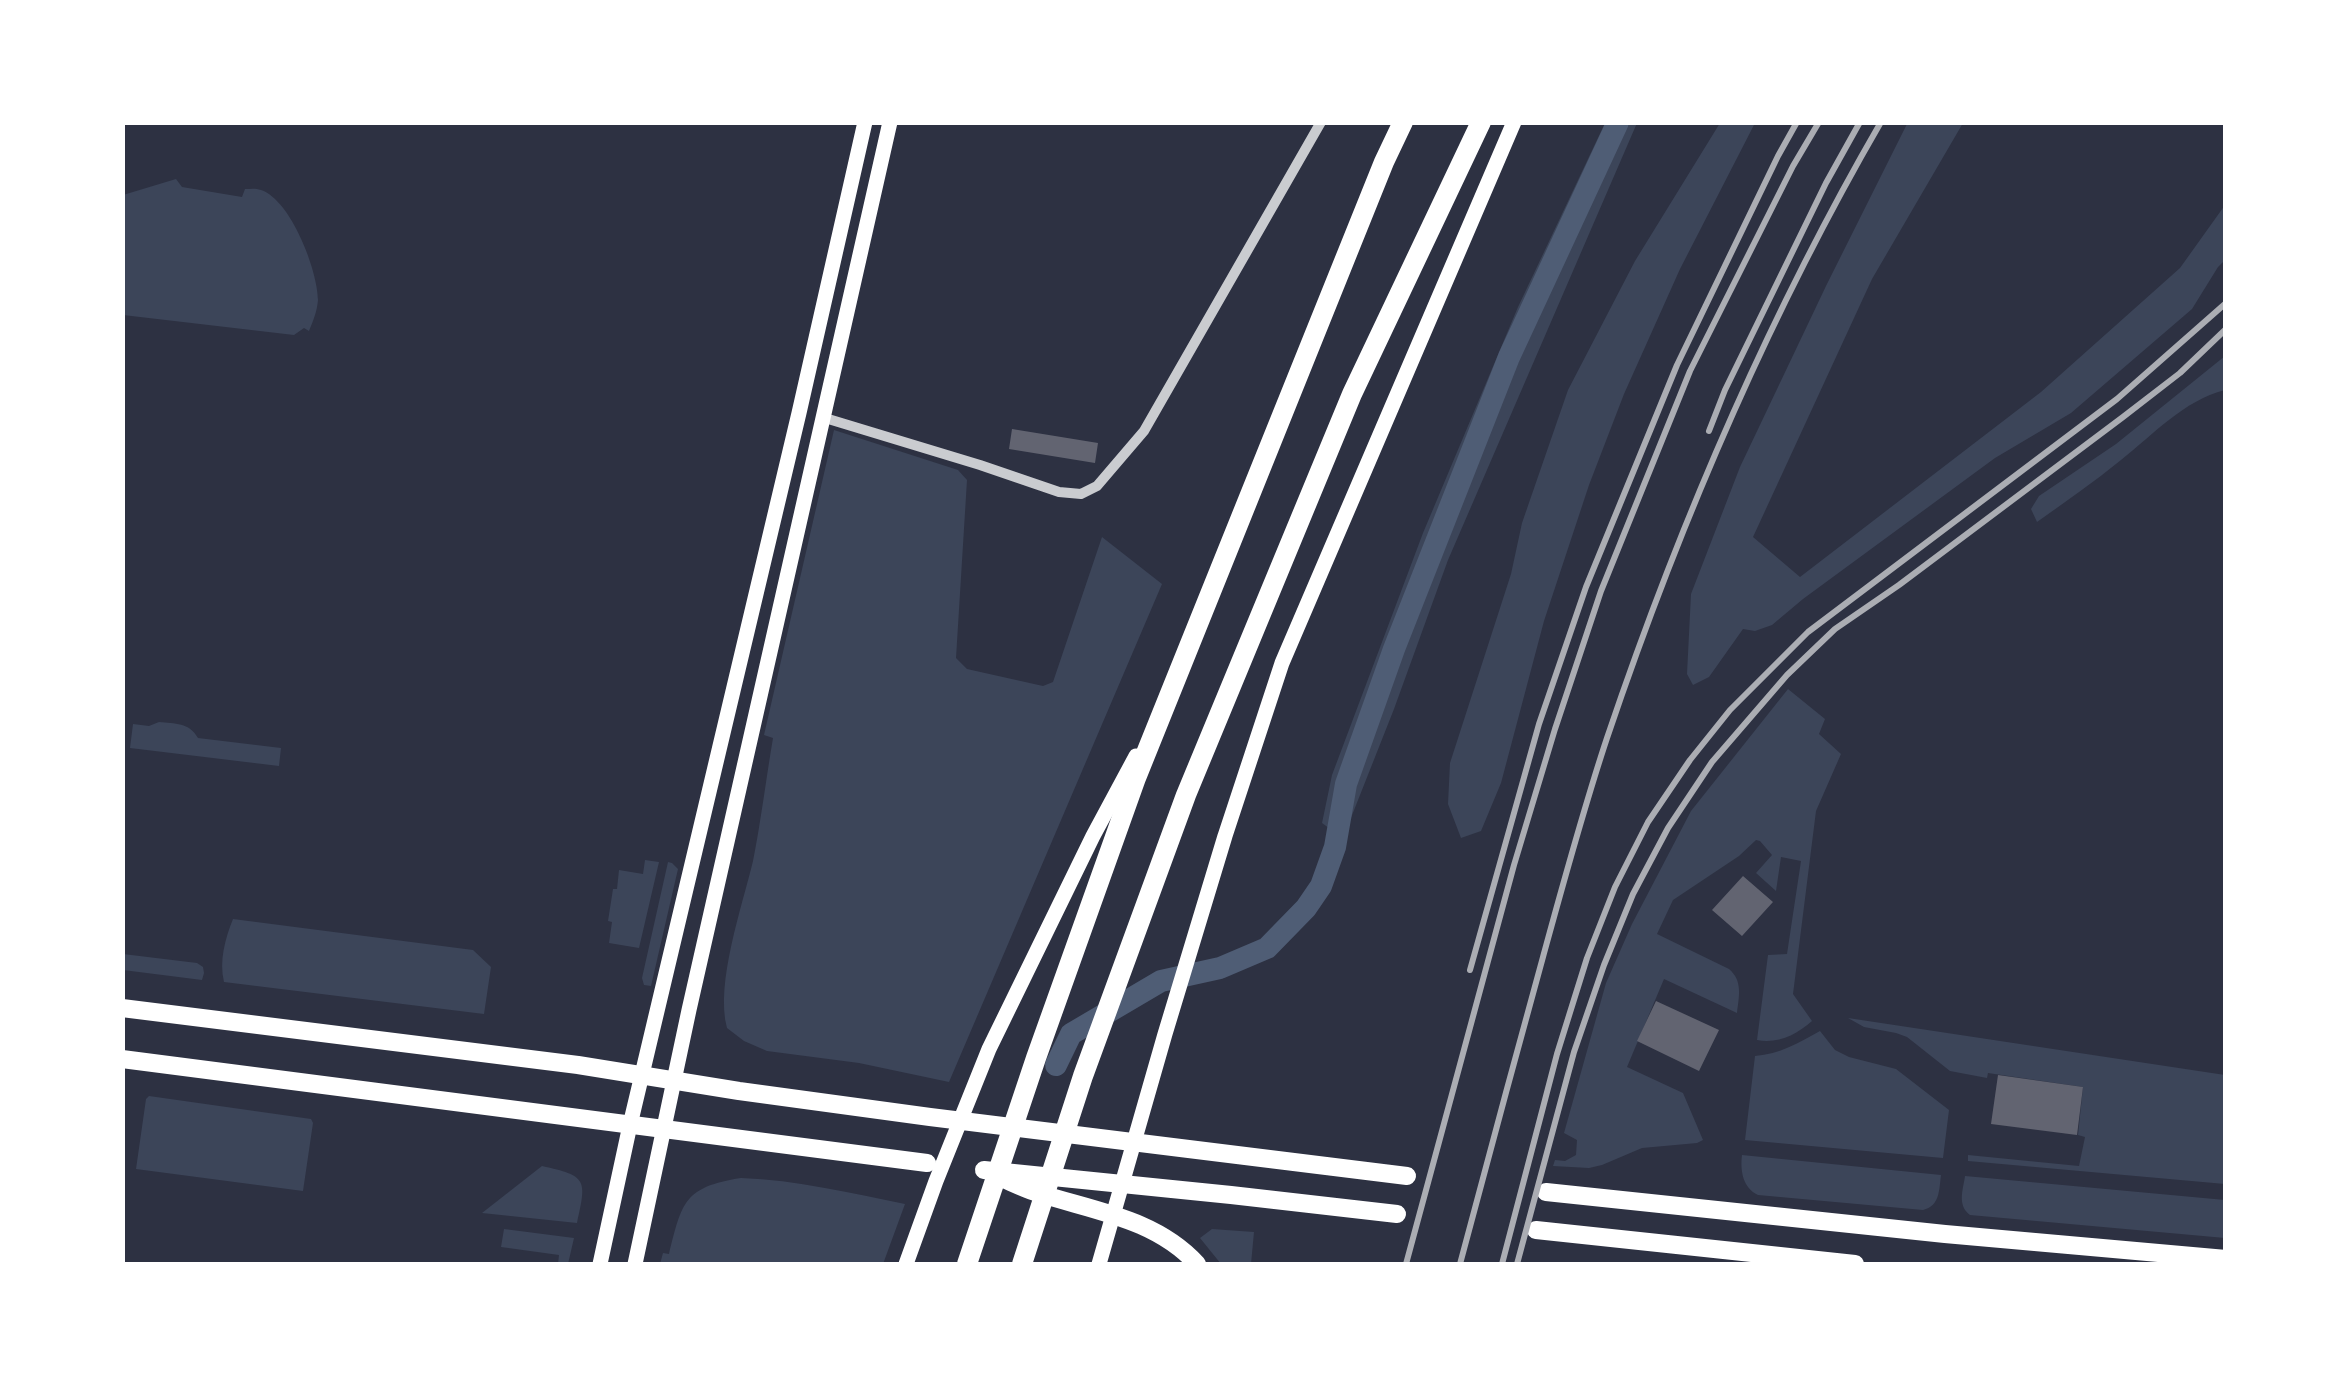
<!DOCTYPE html>
<style>
body{margin:0}
#map{position:relative;width:2348px;height:1387px;overflow:hidden;background:#2d3142;font-family:Rubik,sans-serif}
canvas{display:block}
.frame{position:absolute;inset:0;border:125px solid #fff;pointer-events:none}
</style>
<div id="map">
<canvas width="2348" height="1387"></canvas>
<div class="frame"></div>
</div>
<script>
const context = document.querySelector('canvas').getContext('2d');
context.lineJoin = 'round';
function paint(path, color) {
  context.fillStyle = color;
  context.fill(path, 'evenodd');
}
function stroke(path, color, width, dash) {
  context.strokeStyle = color;
  context.lineWidth = width;
  context.lineCap = dash ? 'butt' : 'round';
  context.setLineDash(dash || []);
  context.stroke(path);
}
const green = new Path2D(`
 M 1908,122 L 1963,123 L 1872,279 L 1753,537 L 1800,577 L 2041,392 L 2180,268 L 2225,205 L 2225,260 L 2218,267 L 2192,309 L 2071,413 L 1995,458 L 1803,599 L 1772,625 L 1755,631 L 1743,629 L 1709,677 L 1693,685 L 1687,674 L 1691,594 L 1740,467 L 1826,286 Z
 M 1605,123 L 1637,123 L 1448,560 L 1394,709 L 1345,833 L 1337,834 L 1322,823 L 1332,775 L 1423,533 L 1518,307 Z
 M 1720,123 L 1755,123 L 1680,269 L 1624,394 L 1589,485 L 1544,621 L 1501,783 L 1481,831 L 1461,838 L 1448,804 L 1450,763 L 1511,574 L 1522,523 L 1568,390 L 1635,261 Z
 M 176,179 L 182,187 L 242,197 L 245,189 C 251,189 255,188 261,190 C 291,200 318,271 318,300 C 317,312 313,321 309,331 L 304,328 L 294,335 L 123,315 L 123,195 Z
 M 2225,356 L 2225,390 C 2183,401 2154,434 2121,460 C 2094,482 2065,502 2037,522 L 2031,509 L 2039,496 L 2116,444 Z
 M 834,430 L 958,470 L 967,480 L 956,658 L 967,669 L 1043,686 L 1053,682 L 1102,537 L 1162,584 L 949,1082 L 859,1063 L 767,1051 L 744,1041 L 727,1028 C 715,984 742,907 753,861 C 761,821 766,779 773,738 L 764,735 Z
 M 1788,689 L 1825,719 L 1819,734 L 1841,754 L 1816,811 L 1793,994 L 1812,1021 C 1796,1035 1778,1044 1757,1040 L 1768,955 L 1787,954 L 1801,861 L 1781,857 L 1776,891 L 1756,873 L 1772,855 L 1760,841 L 1756,840 L 1739,856 L 1673,900 L 1657,934 L 1729,969 C 1743,981 1739,996 1737,1013 L 1664,979 L 1627,1067 L 1683,1093 L 1703,1140 L 1697,1143 L 1642,1148 L 1602,1165 L 1589,1168 L 1553,1166 L 1555,1160 L 1565,1161 L 1576,1155 L 1577,1140 L 1564,1133 L 1606,983 L 1632,924 L 1691,811 Z
 M 159,722 C 175,724 189,722 198,738 L 281,748 L 279,766 L 130,748 L 133,724 L 149,726 Z
 M 645,860 L 659,862 L 639,948 L 609,943 L 612,922 L 608,921 L 613,889 L 617,889 L 619,870 L 643,874 Z
 M 668,862 L 672,863 L 678,869 L 651,986 L 644,985 L 642,978 Z
 M 233,919 L 473,950 L 491,967 L 484,1014 L 224,982 C 219,961 225,939 233,919 Z
 M 123,954 L 197,963 L 203,967 L 204,973 L 202,980 L 123,970 Z
 M 1848,1018 L 2225,1075 L 2225,1184 L 1968,1161 L 1968,1155 L 2079,1166 L 2085,1137 L 2078,1135 L 2083,1087 L 1988,1073 L 1987,1078 L 1950,1071 L 1907,1037 L 1896,1033 L 1864,1027 Z
 M 1820,1031 L 1835,1050 L 1849,1057 L 1896,1069 L 1949,1110 L 1943,1158 L 1745,1140 L 1755,1056 C 1780,1054 1798,1043 1820,1031 Z
 M 149,1096 L 311,1119 L 313,1123 L 303,1191 L 136,1169 L 146,1099 Z
 M 1742,1155 L 1941,1175 C 1939,1190 1940,1206 1923,1210 L 1758,1195 C 1743,1188 1740,1171 1742,1155 Z
 M 542,1166 C 587,1176 587,1179 577,1223 L 482,1213 Z
 M 1965,1176 L 2225,1200 L 2225,1238 L 1970,1215 C 1957,1205 1963,1190 1965,1176 Z
 M 741,1178 C 797,1180 850,1193 905,1204 L 883,1264 L 660,1264 L 663,1253 L 669,1254 C 682,1202 684,1187 741,1178 Z
 M 504,1229 L 574,1238 L 568,1264 L 558,1264 L 559,1255 L 501,1247 Z
 M 1212,1229 L 1254,1232 L 1251,1264 L 1221,1264 L 1200,1238 Z`);
const canal = new Path2D(`
 M 1056,1065 L 1071,1034 L 1161,981 L 1220,968 L 1267,948 L 1306,908 L 1321,886 L 1335,847 L 1346,784 L 1394,649 L 1509,357 L 1618,122`);
const building = new Path2D(`
 M 1012,429 L 1098,443 L 1095,463 L 1009,449 Z
 M 1743,876 L 1773,902 L 1742,936 L 1712,910 Z
 M 1656,1001 L 1719,1030 L 1699,1071 L 1637,1041 Z
 M 1998,1075 L 2083,1087 L 2077,1135 L 1991,1124 Z`);
const minor = new Path2D(`
 M 825,418 L 980,465 L 1059,492 L 1081,494 L 1097,486 L 1144,431 L 1321,122`);
const secondary = new Path2D(`
 M 600,1264 L 630,1125 L 799,413 L 865,122
 M 635,1264 L 689,1010 L 890,122
 M 906,1264 L 936,1181 L 989,1049 L 1093,836 L 1136,756
 M 1099,1264 L 1165,1034 L 1225,836 L 1282,663 L 1514,122`);
const primary = new Path2D(`
 M 122,1008 L 578,1065 L 739,1091 L 930,1117 L 1407,1176
 M 122,1059 L 927,1163
 M 984,1170 L 1231,1195 L 1397,1214
 M 999,1177 C 1011,1182 1023,1188 1035,1192 C 1093,1211 1155,1218 1197,1264
 M 1546,1192 L 1945,1234 L 2226,1259
 M 1536,1230 L 1855,1264`);
const motorway = new Path2D(`
 M 967,1264 L 1036,1058 L 1136,778 L 1384,162 L 1403,122
 M 1022,1264 L 1083,1076 L 1186,795 L 1352,394 L 1481,122`);
const rail = new Path2D(`
 M 1709,431 L 1725,390 L 1826,183 L 1860,122
 M 1470,970 L 1539,724 L 1586,587 L 1677,365 L 1778,156 L 1797,122
 M 1406,1264 L 1514,865 L 1555,729 L 1601,591 L 1690,371 L 1793,166 L 1819,122
 M 1460,1264 C 1487,1162 1515,1059 1543,957 C 1563,884 1583,810 1607,738 C 1679,525 1768,317 1881,122
 M 1502,1264 L 1557,1054 L 1587,958 L 1615,887 L 1648,822 L 1690,760 L 1730,710 L 1808,632 L 2117,399 L 2226,303
 M 1517,1264 L 1574,1052 L 1604,965 L 1633,894 L 1668,828 L 1712,762 L 1787,675 L 1835,629 L 1899,585 L 2123,417 L 2180,373 L 2226,329`);
paint(green, '#3c4559');
stroke(canal, '#4f5d75', 22);
paint(building, '#626471');
stroke(minor, '#caccd0', 10);
stroke(secondary, '#fff', 15);
stroke(primary, '#fff', 18);
stroke(motorway, '#fff', 20);
stroke(rail, '#abadb3', 6);
</script>
